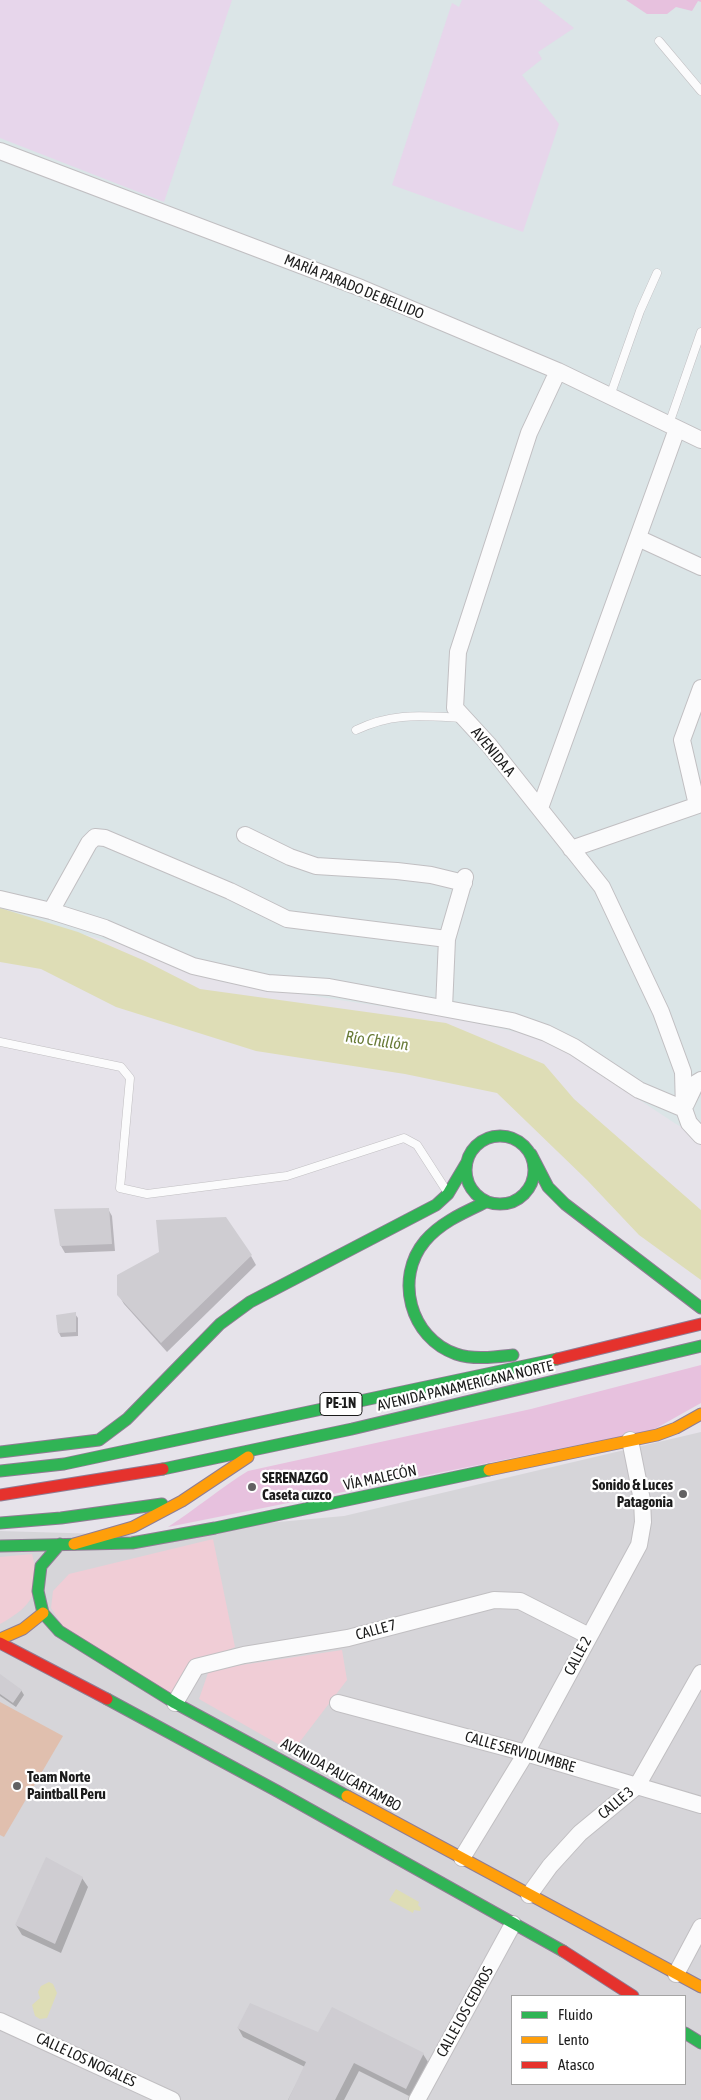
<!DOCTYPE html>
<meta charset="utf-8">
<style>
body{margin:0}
#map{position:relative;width:701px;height:2100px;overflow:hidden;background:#e6e3ea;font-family:"Asap Condensed",sans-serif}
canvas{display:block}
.legend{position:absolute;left:511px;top:1995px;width:175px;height:90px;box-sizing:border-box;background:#fff;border:1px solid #a4a4a4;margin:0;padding:6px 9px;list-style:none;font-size:15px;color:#1b1b1b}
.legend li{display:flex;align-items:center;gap:10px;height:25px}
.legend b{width:25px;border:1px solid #a4a4a4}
</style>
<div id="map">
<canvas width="701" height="2100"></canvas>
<ul class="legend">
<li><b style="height:6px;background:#30b455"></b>Fluido</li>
<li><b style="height:6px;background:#ff9f0a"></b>Lento</li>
<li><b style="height:6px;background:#e5322d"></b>Atasco</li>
</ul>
</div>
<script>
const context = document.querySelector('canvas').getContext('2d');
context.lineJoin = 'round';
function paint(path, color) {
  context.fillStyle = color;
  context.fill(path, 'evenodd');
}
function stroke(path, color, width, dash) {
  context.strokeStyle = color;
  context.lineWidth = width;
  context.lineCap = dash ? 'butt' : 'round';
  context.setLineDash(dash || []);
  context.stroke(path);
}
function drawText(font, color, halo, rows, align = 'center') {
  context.font = font + ' "Asap Condensed",sans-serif';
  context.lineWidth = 4.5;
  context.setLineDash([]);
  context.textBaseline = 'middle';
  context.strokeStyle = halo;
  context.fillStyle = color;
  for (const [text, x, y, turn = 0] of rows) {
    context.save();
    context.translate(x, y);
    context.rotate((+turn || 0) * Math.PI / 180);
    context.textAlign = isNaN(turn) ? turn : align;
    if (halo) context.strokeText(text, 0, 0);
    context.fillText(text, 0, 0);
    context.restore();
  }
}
const residential = new Path2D(`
 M 701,1432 L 701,2100 L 0,2100 L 0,1531 L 136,1535 L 344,1516 ZM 512,1996 L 685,1996 L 685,2084 L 512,2084 Z`);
const industrial = new Path2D(`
 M 0,0 L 701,0 L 701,1137 L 676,1124 L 547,1039 L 445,1016 L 222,982 L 126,945 L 0,914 Z`);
const farmland = new Path2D(`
 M 0,0 L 232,0 L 164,202 L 0,138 Z
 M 462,0 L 538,0 L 574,28 L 538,52 L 542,59 L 522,75 L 559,124 L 523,232 L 392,185 L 452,3 L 459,7 Z`);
const grass = new Path2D(`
 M 626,0 L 701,0 L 701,2 L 698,1 L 692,11 L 676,7 L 667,14 L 647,14 Z
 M 701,1365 L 701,1403 L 653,1430 L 168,1527 C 196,1509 220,1488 248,1471 L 531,1409 Z`);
const park = new Path2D(`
 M 213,1539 L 235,1647 L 194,1665 L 174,1698 L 65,1629 L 51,1608 L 53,1591 L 69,1574 Z
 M 32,1554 C 42,1591 33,1606 0,1624 L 0,1557 Z
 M 342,1650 L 347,1680 L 292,1752 L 199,1699 L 208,1673 L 235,1666 Z`);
const pitch = new Path2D(`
 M 0,1702 L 63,1736 L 4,1837 L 0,1835 Z`);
const water = new Path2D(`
 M 0,908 L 78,932 L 145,961 L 200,989 L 446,1023 L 544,1064 L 574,1099 L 701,1210 L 701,1280 L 639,1235 L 587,1180 L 497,1093 L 405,1074 L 256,1051 L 116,1007 L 41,969 L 0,962 Z
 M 396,1889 L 419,1902 L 418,1905 L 421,1908 L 420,1911 L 414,1910 L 413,1913 L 389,1900 Z
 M 49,1982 L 53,1984 L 57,1993 L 47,2018 L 40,2019 L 35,2016 L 32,2005 L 40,1998 L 38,1992 L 41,1986 Z`);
const shadow = new Path2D(`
 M 108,1209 L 112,1216 L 115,1251 L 65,1253 L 61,1246 Z
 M 251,1256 L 256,1265 L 167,1352 L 124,1304 L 118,1294 Z
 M 75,1314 L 78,1318 L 78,1336 L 61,1337 L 59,1333 Z
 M 0,1676 L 21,1690 L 24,1695 L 16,1707 L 0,1696 Z
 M 82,1878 L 88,1887 L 61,1953 L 22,1935 L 16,1925 Z
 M 238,2028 L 318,2033 L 423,2054 L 428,2062 L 411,2097 L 359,2071 L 344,2100 L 288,2100 L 305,2067 L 243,2037 Z`);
const building = new Path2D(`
 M 109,1208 L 112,1244 L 60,1246 L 54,1209 Z
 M 226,1217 L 252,1255 L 161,1343 L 117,1295 L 117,1275 L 159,1252 L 156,1220 Z
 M 76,1312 L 76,1332 L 58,1333 L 56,1315 Z
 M 0,1674 L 22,1690 L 13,1703 L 0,1694 Z
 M 46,1857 L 83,1877 L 55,1944 L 15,1925 Z
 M 250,2003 L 318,2032 L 332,2007 L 424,2053 L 406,2089 L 354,2063 L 335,2100 L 288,2100 L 306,2062 L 237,2028 Z`);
const lane = new Path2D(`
 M 659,41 L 701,91
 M 610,396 L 640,311 L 657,273
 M 669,424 L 701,332
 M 356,730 C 393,712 422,716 463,718
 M 0,1042 L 121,1067 L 130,1078 L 120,1188 L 147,1194 L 287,1176 L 404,1138 L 417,1145 L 446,1190`);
const street = new Path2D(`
 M 0,151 L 361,288 L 558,371 L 701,440
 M 558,371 L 529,433 L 458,652 L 455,708 L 489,745 L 602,887 L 661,1012 L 683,1072 L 684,1109 L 689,1123 L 701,1136
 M 638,538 L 701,567
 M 697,805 L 682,740 L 701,688
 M 540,808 L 677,429
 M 245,835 L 290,857 L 316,866 L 397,871 L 431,875 L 464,883
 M 571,849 L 701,804
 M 0,899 L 51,911 L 105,928 L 193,966 L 268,983 L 329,987 L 512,1021 L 546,1033 L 574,1047 L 639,1090 L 684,1109
 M 51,911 L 89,843 L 95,837 L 105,838 L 230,891 L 287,919 L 447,939
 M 444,1008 L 447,939 L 465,877
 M 686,1104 L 696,1083 L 701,1080
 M 175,1703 L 196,1667 L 244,1655 L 348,1638 L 494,1600 L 520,1601 L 589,1636
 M 338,1703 L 526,1753 L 701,1805
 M 462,1858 L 526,1753 L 639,1545 L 643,1522 L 642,1500 L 630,1440
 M 529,1895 L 550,1866 L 580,1833 L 637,1786 L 701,1673
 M 676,1974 L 701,1927
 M 0,2021 L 172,2100
 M 417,2100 L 513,1924`);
const fast = new Path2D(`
 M466 1170a34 34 0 1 1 68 0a34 34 0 1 1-68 0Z
 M 531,1154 L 548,1187 L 565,1204 L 701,1308
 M 486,1202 C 465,1212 441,1222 425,1241 C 394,1278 410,1338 456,1354 C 474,1360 495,1357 513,1355
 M 0,1452 L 99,1440 L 127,1419 L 220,1324 L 250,1302 L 436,1205 L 448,1194 L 467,1162
 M 163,1469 L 352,1429 L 701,1346
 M 0,1471 L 64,1464 L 557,1359
 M 0,1523 L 61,1518 L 162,1504
 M 60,1544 L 41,1566 L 38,1591 L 43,1613 L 59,1631 L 175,1703 L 347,1796
 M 0,1546 L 132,1543 L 215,1528 L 489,1470
 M 107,1699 L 277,1791 L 563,1951
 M 685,2033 L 701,2043`);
const slow = new Path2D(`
 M 489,1470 L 657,1435 L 676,1428 L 701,1414
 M 74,1544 L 133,1527 L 182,1501 L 248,1457
 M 0,1639 L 23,1629 L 43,1613
 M 347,1796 L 701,1987`);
const jam = new Path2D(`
 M 557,1359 L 701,1324
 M 0,1495 L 163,1469
 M 0,1643 L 107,1699
 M 563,1951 L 633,1996`);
const markers = [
 [252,1487,5,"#626163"],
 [683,1494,5,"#626163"],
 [17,1786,5,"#626163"]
];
const shields = [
 [341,1404,42]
];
const shieldNames = [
 ["PE-1N",341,1404]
];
const streetNames = [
 ["MARÍA PARADO DE BELLIDO",354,287,22],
 ["AVENIDA A",493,752,50],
 ["AVENIDA PANAMERICANA NORTE",465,1386,-13],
 ["VÍA MALECÓN",380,1478,-12],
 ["CALLE 7",376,1630,-15],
 ["CALLE 2",578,1656,-62],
 ["CALLE SERVIDUMBRE",520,1752,16],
 ["AVENIDA PAUCARTAMBO",341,1775,29],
 ["CALLE 3",616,1803,-40],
 ["CALLE LOS CEDROS",465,2012,-61],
 ["CALLE LOS NOGALES",86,2060,25]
];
const poiNames = [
 ["SERENAZGO",262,1478],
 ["Caseta cuzco",262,1495],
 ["Sonido & Luces",673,1485,"right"],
 ["Patagonia",673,1502,"right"],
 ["Team Norte",27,1777],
 ["Paintball Peru",27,1794]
];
const waterNames = [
 ["Río Chillón",377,1041,8]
];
paint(residential, '#d6d5d9');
paint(industrial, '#dbe5e7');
paint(farmland, '#e7d6eb');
paint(grass, '#e7c1de');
paint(park, '#f0cdd6');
paint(pitch, '#e0bfae');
paint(water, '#deddb6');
paint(shadow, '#0003');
paint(building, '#cfcdd2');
stroke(lane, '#c1bfc2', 9);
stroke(street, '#c1bfc2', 18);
stroke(fast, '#8f7c94', 13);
stroke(slow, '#8f7c94', 13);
stroke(jam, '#8f7c94', 13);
stroke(lane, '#fbfbfc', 8);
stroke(street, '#fbfbfc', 16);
stroke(fast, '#30b455', 11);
stroke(slow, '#ff9f0a', 11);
stroke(jam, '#e5322d', 11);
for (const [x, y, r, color] of markers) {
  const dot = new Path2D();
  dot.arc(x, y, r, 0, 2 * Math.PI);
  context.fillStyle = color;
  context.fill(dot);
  stroke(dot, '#fff', 2);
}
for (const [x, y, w] of shields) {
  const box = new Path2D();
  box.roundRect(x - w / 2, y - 11.5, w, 23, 4);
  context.fillStyle = '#fff';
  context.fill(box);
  stroke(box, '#1b1b1b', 1);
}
drawText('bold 14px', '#1b1b1b', null, shieldNames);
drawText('15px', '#1b1b1b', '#fff', streetNames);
drawText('bold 15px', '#1b1b1b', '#fff', poiNames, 'left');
drawText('italic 16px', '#697b38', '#fff', waterNames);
</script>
